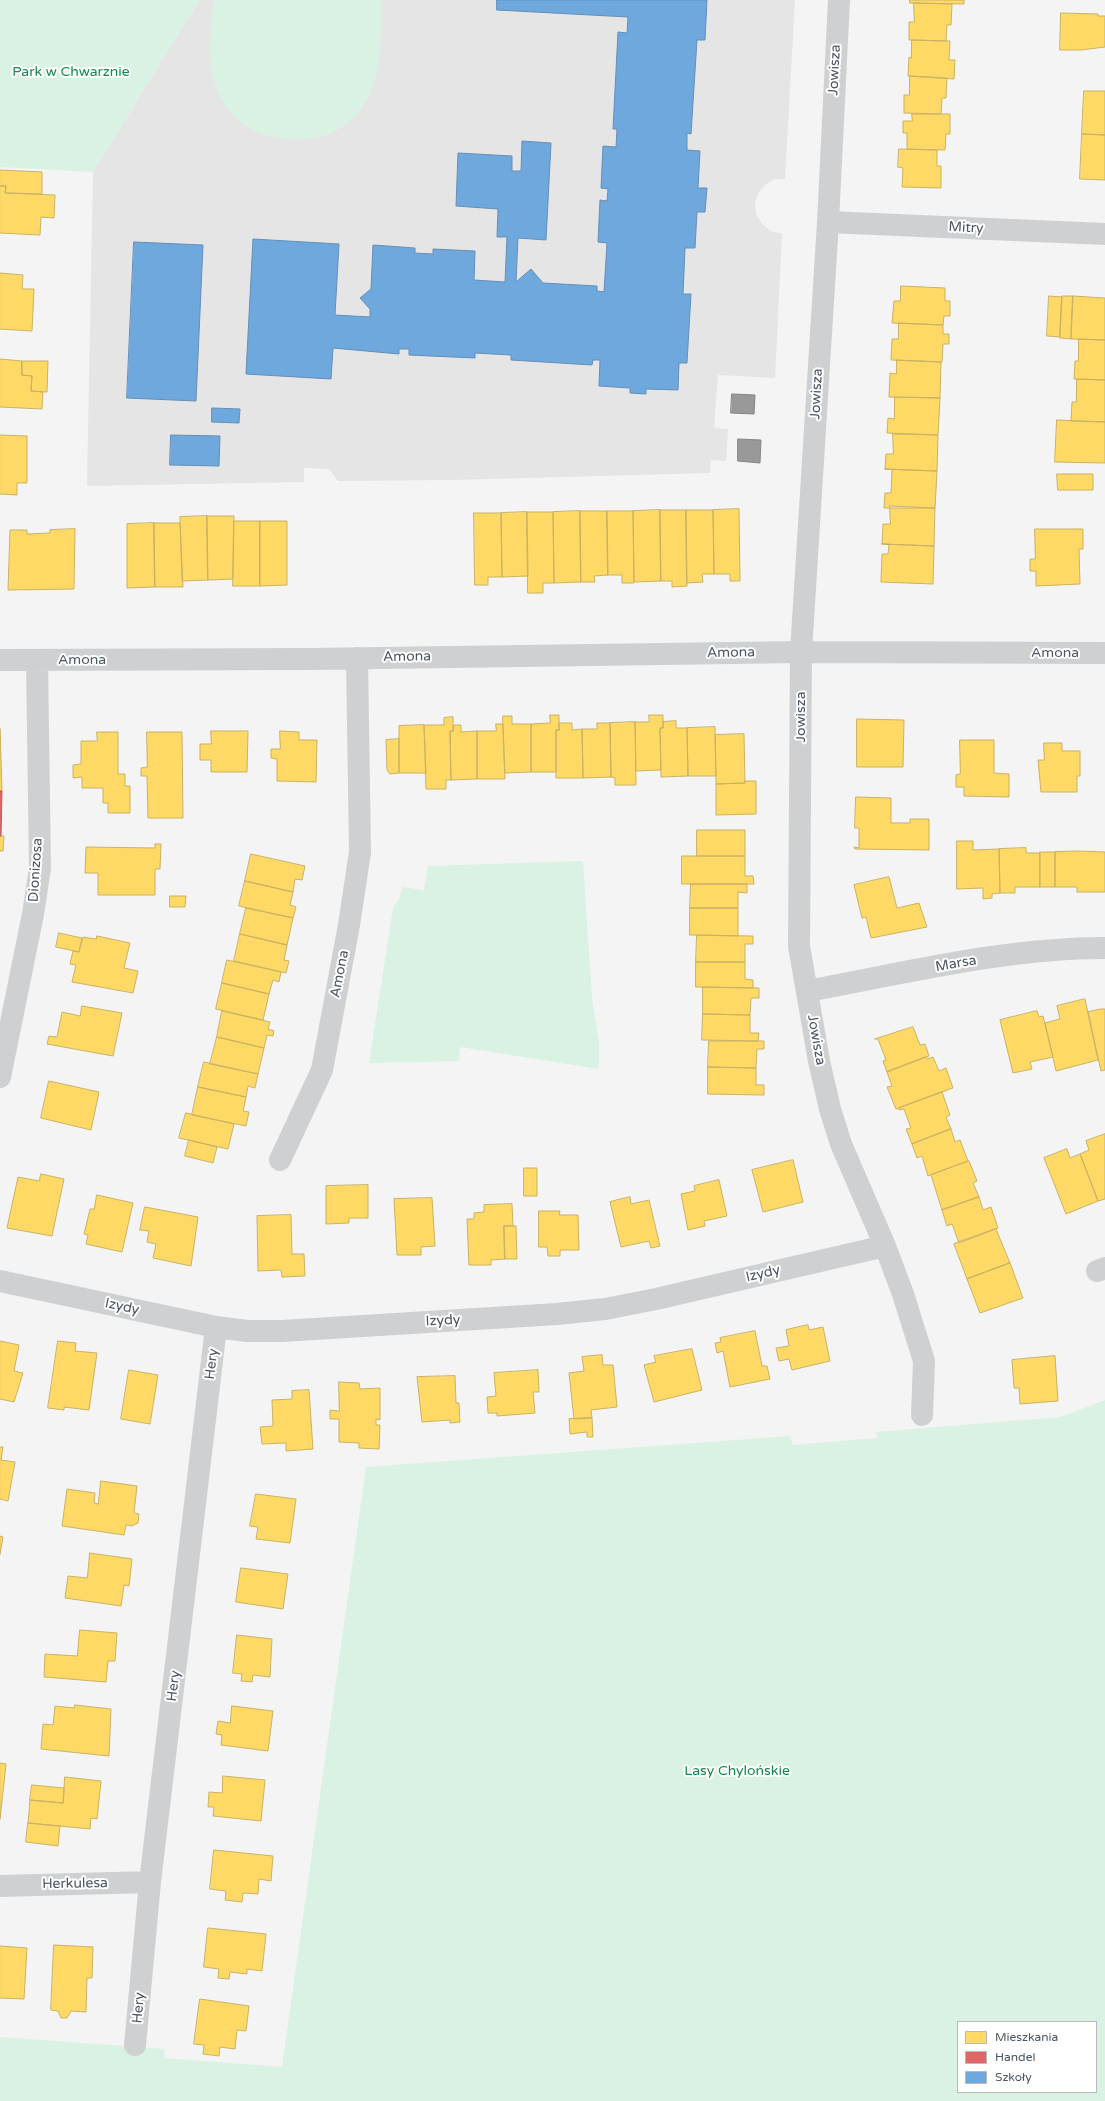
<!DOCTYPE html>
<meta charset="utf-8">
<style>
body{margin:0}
#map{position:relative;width:1105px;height:2101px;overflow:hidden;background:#f4f4f4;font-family:"Varela Round",sans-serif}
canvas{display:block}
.legend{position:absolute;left:957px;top:2021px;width:140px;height:72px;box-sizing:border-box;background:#fff;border:1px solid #b7bbc0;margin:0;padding:5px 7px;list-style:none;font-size:12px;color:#4a5661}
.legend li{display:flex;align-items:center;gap:8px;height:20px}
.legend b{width:20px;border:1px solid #b7bbc0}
</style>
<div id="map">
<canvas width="1105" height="2101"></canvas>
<ul class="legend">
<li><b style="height:11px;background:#ffd966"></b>Mieszkania</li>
<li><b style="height:11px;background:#e06666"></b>Handel</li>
<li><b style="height:11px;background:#6fa8dc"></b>Szkoły</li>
</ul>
</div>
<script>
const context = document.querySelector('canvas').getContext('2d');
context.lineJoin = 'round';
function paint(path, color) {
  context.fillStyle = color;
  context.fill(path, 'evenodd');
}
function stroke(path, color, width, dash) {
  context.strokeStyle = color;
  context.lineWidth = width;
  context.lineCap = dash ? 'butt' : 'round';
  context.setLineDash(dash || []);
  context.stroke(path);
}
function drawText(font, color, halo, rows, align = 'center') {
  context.font = font + ' "Varela Round",sans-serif';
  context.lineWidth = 4;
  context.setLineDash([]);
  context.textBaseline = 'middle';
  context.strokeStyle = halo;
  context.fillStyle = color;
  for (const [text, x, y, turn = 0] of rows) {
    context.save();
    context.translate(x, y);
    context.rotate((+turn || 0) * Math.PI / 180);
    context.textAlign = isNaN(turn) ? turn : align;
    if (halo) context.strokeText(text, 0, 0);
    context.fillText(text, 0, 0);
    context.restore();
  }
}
const education = new Path2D(`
 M 199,0 L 795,0 L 785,179 L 775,179 L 766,184 L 759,192 L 755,202 L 756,214 L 762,224 L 771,231 L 782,234 L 775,378 L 718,375 L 714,428 L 728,429 L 726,461 L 711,460 L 710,473 L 452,480 L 338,481 L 329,469 L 304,468 L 304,482 L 87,486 L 93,172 Z`);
const green = new Path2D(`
 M 0,0 L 199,0 L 93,172 L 0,167 Z
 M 213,0 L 382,0 C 380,33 383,68 368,98 C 345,145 283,150 243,124 C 233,117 224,104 219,93 C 204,66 212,29 213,0 Z
 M 583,861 L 592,998 L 599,1043 L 599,1069 L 460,1047 L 459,1061 L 369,1063 L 393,908 L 399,899 L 402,887 L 424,890 L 428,866 Z
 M 1105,1400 L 1105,2101 L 0,2101 L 0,2037 L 165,2049 L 164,2058 L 282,2067 L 366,1467 L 791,1436 L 792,1445 L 878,1438 L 876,1432 L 1061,1417 ZM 958,2022 L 1096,2022 L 1096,2092 L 958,2092 Z`);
const homes = new Path2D(`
 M 910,0 L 964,0 L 964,4 L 910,3 Z
 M 914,3 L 952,4 L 951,25 L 947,25 L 946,41 L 909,40 L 909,22 L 914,22 Z
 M 1061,13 L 1098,14 L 1098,16 L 1105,16 L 1105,47 L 1081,50 L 1060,50 Z
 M 912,40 L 950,41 L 949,60 L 955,60 L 954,79 L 908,76 L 909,57 L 911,58 Z
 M 910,76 L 947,78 L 946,98 L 942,98 L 941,114 L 904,113 L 904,95 L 909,95 Z
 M 1084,91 L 1105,91 L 1105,135 L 1082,134 Z
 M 912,114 L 950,114 L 950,134 L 946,134 L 945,150 L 907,149 L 907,133 L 903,133 L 903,121 L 912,121 Z
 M 1082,134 L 1105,135 L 1105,180 L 1080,179 Z
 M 899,149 L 937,150 L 937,166 L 941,166 L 941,188 L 902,187 L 903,168 L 898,167 Z
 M 0,170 L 42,172 L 42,194 L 5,193 L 6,186 L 0,186 Z
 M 0,186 L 6,186 L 5,193 L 55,195 L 54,218 L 41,217 L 40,235 L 0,233 Z
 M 0,273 L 23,275 L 22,289 L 34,289 L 32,331 L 0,329 Z
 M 901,286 L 945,288 L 945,301 L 950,301 L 950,316 L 944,316 L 943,325 L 892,323 L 894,301 L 900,301 Z
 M 1049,296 L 1062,297 L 1060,337 L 1047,336 Z
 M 1062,296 L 1073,296 L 1071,339 L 1060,338 Z
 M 1073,296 L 1105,298 L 1105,340 L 1071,339 Z
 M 899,323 L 943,325 L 943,334 L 949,334 L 949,344 L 943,344 L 942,362 L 891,360 L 892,339 L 898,339 Z
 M 1079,339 L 1105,340 L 1105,380 L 1074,379 L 1075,361 L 1078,361 Z
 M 0,359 L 22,361 L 22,375 L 32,376 L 31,391 L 43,392 L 42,409 L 0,407 Z
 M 897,360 L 941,362 L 940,398 L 889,397 L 890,373 L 896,374 Z
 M 22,361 L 48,361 L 47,392 L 31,391 L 32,376 L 22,375 Z
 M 1077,379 L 1105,380 L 1105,422 L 1071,421 L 1072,402 L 1076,402 Z
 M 895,397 L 940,398 L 938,435 L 887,433 L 888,418 L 894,419 Z
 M 1057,420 L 1105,422 L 1105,463 L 1055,462 Z
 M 893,434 L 938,435 L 937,471 L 885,469 L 886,454 L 893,454 Z
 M 0,435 L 27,436 L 27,483 L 17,483 L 17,495 L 0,494 Z
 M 885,469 L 937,471 L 935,508 L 884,508 L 885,493 L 891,493 L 892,470 Z
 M 1057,474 L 1093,474 L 1093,490 L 1058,490 Z
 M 890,506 L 935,508 L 934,546 L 882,544 L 883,524 L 890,524 Z
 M 739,509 L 740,581 L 730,581 L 730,574 L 714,574 L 713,510 Z
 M 660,510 L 661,581 L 634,582 L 633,511 Z
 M 660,510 L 686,510 L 687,586 L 672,587 L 672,581 L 661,581 Z
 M 686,510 L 713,510 L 714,574 L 702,574 L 703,582 L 687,583 Z
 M 580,511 L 581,582 L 554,583 L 553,512 Z
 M 580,511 L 607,511 L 608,575 L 594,576 L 595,582 L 581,582 Z
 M 607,511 L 633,511 L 634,583 L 622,583 L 622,575 L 608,575 Z
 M 527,512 L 528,576 L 502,577 L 501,513 Z
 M 527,512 L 553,512 L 554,583 L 543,583 L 543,593 L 528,593 Z
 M 474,513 L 501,513 L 502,577 L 488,577 L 488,585 L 475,585 Z
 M 207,516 L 208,580 L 182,581 L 180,517 Z
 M 207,516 L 234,516 L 233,579 L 208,580 Z
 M 234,521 L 260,521 L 260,586 L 233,586 Z
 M 260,521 L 287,521 L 287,585 L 260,586 Z
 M 154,523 L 155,587 L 127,588 L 127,524 Z
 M 154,523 L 180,523 L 183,587 L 155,587 Z
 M 75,529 L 74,589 L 8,590 L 10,530 L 27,530 L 27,534 L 50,533 L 50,530 Z
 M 1035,529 L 1083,529 L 1083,549 L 1079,549 L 1080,584 L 1036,586 L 1036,571 L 1030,571 L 1030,559 L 1035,559 Z
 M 882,544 L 934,546 L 933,584 L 881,582 L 882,554 L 888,554 L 889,545 Z
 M 550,715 L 559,715 L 559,730 L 556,730 L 556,772 L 531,772 L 531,724 L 550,723 Z
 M 649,715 L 663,715 L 663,728 L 660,728 L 661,770 L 636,771 L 635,722 L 649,722 Z
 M 503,716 L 512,716 L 512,724 L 531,724 L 531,772 L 505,773 Z
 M 453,717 L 453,731 L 450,731 L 451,780 L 446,780 L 446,789 L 426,789 L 424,725 L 444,725 L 444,718 Z
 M 857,719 L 904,720 L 903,767 L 857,767 Z
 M 676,721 L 676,728 L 687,728 L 688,776 L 661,777 L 660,728 L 663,728 L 663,722 Z
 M 635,722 L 636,785 L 615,785 L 615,778 L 611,777 L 610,723 Z
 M 559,723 L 572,723 L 572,730 L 582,729 L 583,778 L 556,778 L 556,730 L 559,730 Z
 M 597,723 L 610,723 L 611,777 L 583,778 L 582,729 L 597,729 Z
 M 496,724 L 503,724 L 505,779 L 477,779 L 477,731 L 496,731 Z
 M 424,725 L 426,773 L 399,773 L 399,726 Z
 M 454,725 L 461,725 L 461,732 L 477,731 L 477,779 L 451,780 L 450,731 L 453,731 Z
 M 715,727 L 716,776 L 688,776 L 687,728 Z
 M 0,729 L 2,791 L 0,791 Z
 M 211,731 L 248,731 L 247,772 L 211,772 L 211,760 L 200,760 L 200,744 L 211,744 Z
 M 280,731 L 299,732 L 299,740 L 317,740 L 316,782 L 277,781 L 277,759 L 271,758 L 271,749 L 280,749 Z
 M 97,732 L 118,732 L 118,774 L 125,774 L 125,786 L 130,786 L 130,813 L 108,813 L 108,803 L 103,803 L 103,788 L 82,788 L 82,777 L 73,778 L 73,765 L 81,764 L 81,741 L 97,741 Z
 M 147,732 L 182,732 L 183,818 L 148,818 L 147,776 L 141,776 L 141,768 L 147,767 Z
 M 744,734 L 745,783 L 716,784 L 715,735 Z
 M 399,739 L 399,773 L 390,774 L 387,770 L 386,740 Z
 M 960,740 L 994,740 L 994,773 L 1009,774 L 1009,797 L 964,796 L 964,787 L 956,787 L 956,775 L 960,774 Z
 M 1044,743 L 1062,743 L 1062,751 L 1080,751 L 1080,776 L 1077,776 L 1077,792 L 1041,792 L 1038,760 L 1044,760 Z
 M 745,781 L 756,781 L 756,814 L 716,815 L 716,784 L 745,783 Z
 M 856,797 L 891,798 L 891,823 L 910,823 L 910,819 L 929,819 L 929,850 L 855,849 L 854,847 L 859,848 L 859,828 L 855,828 Z
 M 697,830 L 745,830 L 745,856 L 697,856 Z
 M 0,836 L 4,836 L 3,851 L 0,851 Z
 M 957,841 L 973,841 L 973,850 L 999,849 L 1000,893 L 992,894 L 992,898 L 983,899 L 983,888 L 957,889 Z
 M 155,844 L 161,844 L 160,869 L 155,869 L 155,895 L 98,895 L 98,873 L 85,873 L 86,847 L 155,848 Z
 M 1026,848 L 1026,853 L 1040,853 L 1040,887 L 1015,887 L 1015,893 L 1000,893 L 999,849 Z
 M 1077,851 L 1105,852 L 1105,892 L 1077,892 L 1077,887 L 1055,887 L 1055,852 Z
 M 1040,852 L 1055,852 L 1055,887 L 1040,887 Z
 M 251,854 L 305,866 L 302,880 L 295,879 L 293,892 L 245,881 Z
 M 682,856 L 745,856 L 745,876 L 753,876 L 754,884 L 682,884 Z
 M 889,877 L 897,908 L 919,903 L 927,927 L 871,938 L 866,917 L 862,918 L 854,885 Z
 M 245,881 L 293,892 L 290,905 L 296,907 L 293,918 L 239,906 Z
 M 691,884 L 747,884 L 747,893 L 738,892 L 738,908 L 690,908 Z
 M 170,896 L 186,896 L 185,907 L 170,907 Z
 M 246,908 L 293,918 L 287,945 L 240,934 Z
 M 690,908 L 738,908 L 738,936 L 690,935 Z
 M 59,933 L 82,938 L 79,952 L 56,947 Z
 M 240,934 L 287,945 L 284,960 L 289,961 L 286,973 L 234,961 Z
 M 697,935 L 753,936 L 753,944 L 745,944 L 745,962 L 696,962 Z
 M 97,936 L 130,943 L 124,968 L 138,971 L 133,993 L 72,982 L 76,965 L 70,964 L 73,951 L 79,952 L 83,937 L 96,939 Z
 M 227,960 L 281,972 L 279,982 L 273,980 L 269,994 L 222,983 Z
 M 696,962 L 745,962 L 745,979 L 753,980 L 753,988 L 696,987 Z
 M 222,983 L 269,994 L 263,1020 L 216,1009 Z
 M 703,987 L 759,988 L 759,998 L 751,998 L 750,1015 L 703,1014 Z
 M 1085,999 L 1098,1060 L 1056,1071 L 1045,1023 L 1060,1019 L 1057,1006 Z
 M 82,1006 L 122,1013 L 113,1056 L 47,1044 L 49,1036 L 57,1037 L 62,1012 L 80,1016 Z
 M 1101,1009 L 1105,1009 L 1105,1070 L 1101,1071 L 1088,1012 Z
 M 222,1011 L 270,1022 L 268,1029 L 274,1031 L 273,1036 L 267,1035 L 264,1048 L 217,1037 Z
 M 1037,1011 L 1039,1017 L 1043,1016 L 1053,1057 L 1030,1062 L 1032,1069 L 1013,1073 L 1000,1020 Z
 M 703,1014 L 750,1015 L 750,1033 L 759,1033 L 758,1041 L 702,1040 Z
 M 913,1027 L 920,1045 L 925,1044 L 929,1056 L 887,1072 L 883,1061 L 886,1060 L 878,1039 L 875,1039 Z
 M 217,1037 L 264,1048 L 258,1074 L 210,1064 Z
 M 709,1041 L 764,1041 L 764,1049 L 757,1049 L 756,1068 L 708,1067 Z
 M 926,1057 L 927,1059 L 933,1057 L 939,1071 L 946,1068 L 953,1088 L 896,1109 L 887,1087 L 892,1086 L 887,1072 Z
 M 204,1062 L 258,1074 L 255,1088 L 248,1086 L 246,1097 L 198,1087 Z
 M 708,1067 L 756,1068 L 756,1085 L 764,1085 L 764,1095 L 708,1094 Z
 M 49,1081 L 99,1092 L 91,1130 L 41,1118 Z
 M 198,1087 L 246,1097 L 243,1111 L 249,1112 L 246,1126 L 192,1115 Z
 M 942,1092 L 950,1115 L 946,1117 L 951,1129 L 912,1144 L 906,1129 L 911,1128 L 904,1109 L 899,1110 L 899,1108 Z
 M 186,1113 L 234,1124 L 228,1149 L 179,1138 Z
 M 951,1129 L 955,1142 L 960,1140 L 968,1161 L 928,1176 L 922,1156 L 917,1158 L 912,1144 Z
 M 1105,1134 L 1105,1199 L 1098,1201 L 1080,1154 L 1089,1150 L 1086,1141 Z
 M 189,1140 L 217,1147 L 213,1163 L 185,1156 Z
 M 1067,1149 L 1070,1158 L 1080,1154 L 1098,1201 L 1066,1214 L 1044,1158 Z
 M 793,1160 L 803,1202 L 763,1212 L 752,1170 Z
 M 969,1161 L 977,1181 L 973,1183 L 979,1197 L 942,1210 L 931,1175 Z
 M 524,1168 L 537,1168 L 537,1196 L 524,1196 Z
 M 41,1174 L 64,1179 L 52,1236 L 7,1228 L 18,1177 L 39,1181 Z
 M 719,1180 L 727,1216 L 704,1221 L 705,1226 L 688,1230 L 681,1194 L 695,1191 L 694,1186 Z
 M 368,1185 L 368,1218 L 349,1218 L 349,1223 L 326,1224 L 326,1186 Z
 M 97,1195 L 133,1203 L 122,1252 L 86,1244 L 88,1235 L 84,1234 L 90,1209 L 94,1209 Z
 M 630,1197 L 631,1204 L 649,1200 L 660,1246 L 651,1248 L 649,1241 L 621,1247 L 610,1202 Z
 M 979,1197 L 983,1210 L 991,1207 L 998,1228 L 959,1243 L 952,1224 L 947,1226 L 942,1210 Z
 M 432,1198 L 435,1246 L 421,1247 L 421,1255 L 397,1255 L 394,1199 Z
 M 512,1204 L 513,1226 L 504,1226 L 505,1259 L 491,1260 L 491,1265 L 469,1265 L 467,1219 L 474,1219 L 474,1213 L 484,1212 L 484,1205 Z
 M 145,1207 L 198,1217 L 191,1266 L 153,1258 L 156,1244 L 147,1242 L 149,1231 L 140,1230 Z
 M 539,1211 L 560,1211 L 559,1215 L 578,1215 L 579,1250 L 562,1250 L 560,1251 L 560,1256 L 548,1256 L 547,1247 L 539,1247 Z
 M 291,1215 L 292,1254 L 304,1254 L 305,1276 L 282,1277 L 281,1270 L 258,1271 L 257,1216 Z
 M 504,1226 L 516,1226 L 517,1259 L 505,1259 Z
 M 996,1229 L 1010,1263 L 967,1279 L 954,1244 Z
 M 1010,1263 L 1023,1298 L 980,1313 L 967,1279 Z
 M 808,1325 L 809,1330 L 823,1327 L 830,1361 L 792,1370 L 789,1359 L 779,1361 L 776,1348 L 789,1346 L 786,1330 Z
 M 755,1331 L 762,1366 L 767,1366 L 770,1379 L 730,1387 L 723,1351 L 717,1353 L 715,1343 L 721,1342 L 720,1338 Z
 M 0,1341 L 19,1345 L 14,1371 L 23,1373 L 14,1402 L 0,1399 Z
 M 58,1341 L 76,1343 L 75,1351 L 97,1353 L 89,1410 L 64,1407 L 64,1410 L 48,1408 Z
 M 692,1349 L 702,1390 L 654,1402 L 644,1365 L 656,1362 L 654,1356 Z
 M 602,1355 L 603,1365 L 613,1365 L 617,1407 L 591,1410 L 592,1418 L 574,1419 L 569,1373 L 584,1371 L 582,1357 Z
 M 1055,1356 L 1058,1401 L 1020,1404 L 1019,1388 L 1014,1388 L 1012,1360 Z
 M 129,1370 L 158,1375 L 150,1424 L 121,1419 Z
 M 538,1370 L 539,1392 L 533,1392 L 535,1413 L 497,1416 L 497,1413 L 488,1413 L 487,1397 L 496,1396 L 494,1373 Z
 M 455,1376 L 456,1403 L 459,1403 L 460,1422 L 450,1423 L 450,1420 L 422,1422 L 417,1377 Z
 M 339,1382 L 359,1383 L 360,1389 L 380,1388 L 380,1420 L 376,1419 L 376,1425 L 380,1425 L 379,1449 L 359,1448 L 359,1443 L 339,1442 L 339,1419 L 330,1419 L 330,1410 L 339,1411 Z
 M 309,1390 L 313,1449 L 286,1451 L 286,1443 L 262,1444 L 260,1427 L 273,1426 L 272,1400 L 292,1399 L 292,1391 Z
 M 592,1418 L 593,1437 L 587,1437 L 587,1432 L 570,1434 L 569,1419 Z
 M 0,1447 L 3,1447 L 1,1460 L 15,1462 L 8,1501 L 0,1499 Z
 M 101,1481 L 137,1486 L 134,1513 L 139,1514 L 138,1523 L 132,1526 L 126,1525 L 124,1535 L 62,1526 L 67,1489 L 95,1493 L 94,1503 L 98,1504 Z
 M 256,1494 L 296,1499 L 290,1543 L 256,1539 L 258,1527 L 250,1526 Z
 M 0,1536 L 3,1537 L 0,1554 Z
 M 90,1553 L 132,1559 L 129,1586 L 124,1585 L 121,1606 L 65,1598 L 68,1576 L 87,1578 Z
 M 241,1568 L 288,1574 L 283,1609 L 236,1602 Z
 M 80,1630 L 117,1633 L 115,1661 L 108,1661 L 106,1682 L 44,1677 L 45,1654 L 77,1656 Z
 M 237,1635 L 272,1639 L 270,1677 L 253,1675 L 252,1682 L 241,1681 L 242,1674 L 233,1673 Z
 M 75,1705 L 111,1709 L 109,1756 L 41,1749 L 43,1724 L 53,1725 L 55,1706 L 74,1708 Z
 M 232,1706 L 273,1711 L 268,1751 L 221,1745 L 222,1735 L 216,1734 L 218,1721 L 230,1723 Z
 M 0,1763 L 6,1764 L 0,1819 Z
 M 223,1776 L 265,1780 L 261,1821 L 213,1816 L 214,1807 L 208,1807 L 209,1792 L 222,1793 Z
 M 65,1777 L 101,1781 L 97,1819 L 91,1818 L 90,1829 L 28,1823 L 30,1800 L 63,1803 Z
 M 32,1785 L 64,1788 L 63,1803 L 30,1800 Z
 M 28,1823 L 60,1826 L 58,1846 L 26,1842 Z
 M 214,1850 L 273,1856 L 271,1881 L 259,1879 L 258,1894 L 243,1893 L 242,1902 L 225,1900 L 226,1891 L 210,1889 Z
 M 208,1928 L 266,1934 L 262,1971 L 247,1969 L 247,1974 L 230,1972 L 229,1979 L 218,1978 L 219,1969 L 204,1967 Z
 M 54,1945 L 93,1947 L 92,1978 L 87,1978 L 86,2012 L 71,2011 L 67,2018 L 61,2018 L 58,2011 L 51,2010 Z
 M 0,1946 L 27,1948 L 24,1999 L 0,1998 Z
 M 200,1999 L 249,2006 L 246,2031 L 237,2030 L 235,2049 L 220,2047 L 219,2056 L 203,2054 L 204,2045 L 194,2044 Z`);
const shops = new Path2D(`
 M 0,791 L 2,791 L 1,836 L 0,836 Z`);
const schools = new Path2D(`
 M 497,0 L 707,0 L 705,40 L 697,40 L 691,134 L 687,133 L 687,150 L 700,151 L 698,188 L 707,188 L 705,212 L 697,212 L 695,248 L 685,248 L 683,294 L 691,294 L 687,363 L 679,363 L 678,390 L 646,389 L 646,394 L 630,393 L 630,388 L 599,386 L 600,360 L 593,360 L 592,365 L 511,360 L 511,355 L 475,353 L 475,358 L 409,355 L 409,349 L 399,349 L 399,354 L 333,348 L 331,379 L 246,374 L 253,239 L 339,244 L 335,315 L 370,317 L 370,309 L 360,298 L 371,289 L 373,245 L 415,248 L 415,253 L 433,254 L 433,249 L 475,251 L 474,280 L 505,282 L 507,237 L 497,237 L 498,209 L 456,206 L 458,153 L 512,156 L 512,171 L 521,171 L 522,141 L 551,143 L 546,240 L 518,238 L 516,282 L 531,269 L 543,283 L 597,286 L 597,291 L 604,292 L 607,243 L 598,242 L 600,200 L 607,201 L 608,189 L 601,188 L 603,146 L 616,147 L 617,129 L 613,129 L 618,32 L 627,33 L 628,17 L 497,10 Z
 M 134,242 L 203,245 L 196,401 L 127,398 Z
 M 212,408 L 240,409 L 239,423 L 212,422 Z
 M 171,435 L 220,436 L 219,466 L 170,465 Z`);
const industry = new Path2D(`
 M 732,394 L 755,395 L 754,414 L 731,413 Z
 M 738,439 L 761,440 L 760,463 L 738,461 Z`);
const minor = new Path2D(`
 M 839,0 L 828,222 L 801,652 L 799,946 L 819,1061 L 830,1109 L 841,1144 L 885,1246 L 903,1294 L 924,1361 L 922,1415
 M 828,222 L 1105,234
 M 0,660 L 312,659 L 801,652 L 1105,653
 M 807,991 C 905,973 1005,948 1105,948
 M 0,1077 L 33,914 L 40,868 L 37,660
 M 280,1160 L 322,1070 L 349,925 L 360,852 L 357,658
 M 1097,1271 L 1105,1268
 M 0,1281 L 216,1327 L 247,1331 L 282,1331 L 557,1314 L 605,1309 L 656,1299 L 885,1246
 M 0,1886 L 150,1882
 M 135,2045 L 150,1882 L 216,1327`);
const streetNames = [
 ["Jowisza",835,70,-87],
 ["Mitry",966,228,3],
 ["Jowisza",817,394,-87],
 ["Amona",731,653,-1],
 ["Amona",1055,653],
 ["Amona",407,657,-1],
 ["Amona",82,660],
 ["Jowisza",801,717,-90],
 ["Dionizosa",36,870,-86],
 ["Marsa",956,964,-10],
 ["Amona",340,974,-79],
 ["Jowisza",816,1040,80],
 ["Izydy",763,1274,-13],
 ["Izydy",122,1307,12],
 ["Izydy",443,1321,-3],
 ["Hery",212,1364,-83],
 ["Hery",174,1686,-83],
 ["Herkulesa",75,1884,-1],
 ["Hery",139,2008,-85]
];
const parkNames = [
 ["Park w Chwarznie",71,72],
 ["Lasy Chylońskie",737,1771]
];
paint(education, '#e6e5e6');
paint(green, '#d9f2e3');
paint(homes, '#ffd966');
stroke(homes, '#c9b264', 1);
paint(shops, '#e06666');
stroke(shops, '#b36164', 1);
paint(schools, '#6fa8dc');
stroke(schools, '#648fb7', 1);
paint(industry, '#999');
stroke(industry, '#818588', 1);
stroke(minor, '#ced0d2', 22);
drawText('14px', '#4a5661', '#fff', streetNames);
drawText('14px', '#17864f', '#fff', parkNames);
</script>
